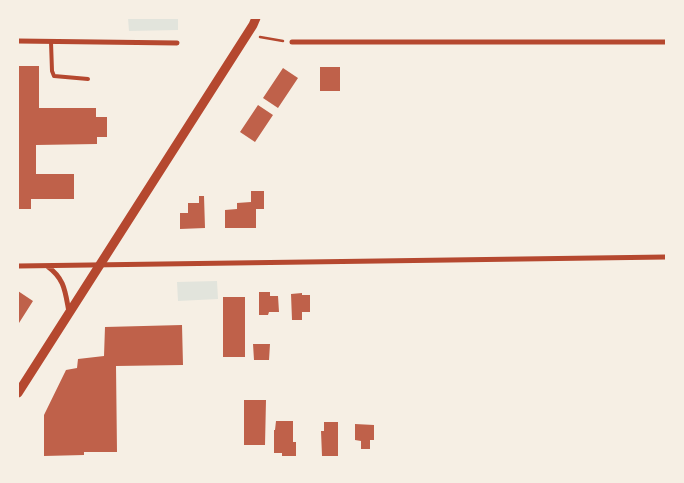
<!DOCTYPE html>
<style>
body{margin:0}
#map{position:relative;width:684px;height:483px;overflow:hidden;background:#f6efe4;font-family:Jost,sans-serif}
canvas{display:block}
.frame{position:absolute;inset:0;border:19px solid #f6efe4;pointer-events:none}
</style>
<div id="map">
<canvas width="684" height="483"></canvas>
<div class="frame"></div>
</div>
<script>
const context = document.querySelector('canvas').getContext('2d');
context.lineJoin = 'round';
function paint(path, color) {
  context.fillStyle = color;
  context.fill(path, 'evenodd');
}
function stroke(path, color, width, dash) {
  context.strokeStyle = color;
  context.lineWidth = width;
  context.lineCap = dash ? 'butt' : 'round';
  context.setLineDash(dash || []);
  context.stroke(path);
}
const green = new Path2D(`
 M 128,18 L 178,18 L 178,30 L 129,31 Z
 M 217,281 L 218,299 L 178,301 L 177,282 Z`);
const building = new Path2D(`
 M 18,66 L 39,66 L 39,108 L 96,108 L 96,117 L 107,117 L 107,137 L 97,137 L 97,144 L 36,145 L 36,174 L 74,174 L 74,199 L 31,199 L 31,209 L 18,209 Z
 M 320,67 L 340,67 L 340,91 L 320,91 Z
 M 283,68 L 298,78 L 278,108 L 263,98 Z
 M 258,105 L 273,115 L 255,142 L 240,132 Z
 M 251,191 L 264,191 L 264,209 L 256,209 L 256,228 L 225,228 L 225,210 L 237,209 L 237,203 L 251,202 Z
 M 199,196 L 204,196 L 205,228 L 180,229 L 180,213 L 188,213 L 188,203 L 199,203 Z
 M 18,291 L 33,301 L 19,323 L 18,322 Z
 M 259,292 L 270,292 L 270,296 L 278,296 L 279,312 L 269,312 L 268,315 L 259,315 Z
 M 302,293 L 302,295 L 310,295 L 310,312 L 302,312 L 302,320 L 292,320 L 291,294 Z
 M 223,297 L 245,297 L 245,357 L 223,357 Z
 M 182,325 L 183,365 L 116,366 L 117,452 L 84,452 L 84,455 L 44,456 L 44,415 L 66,370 L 77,368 L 78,359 L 104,356 L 105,327 Z
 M 253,344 L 270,344 L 269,360 L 254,360 Z
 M 244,400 L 266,400 L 265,445 L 244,445 Z
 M 276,421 L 293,421 L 293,442 L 296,442 L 296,456 L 282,456 L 282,453 L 274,453 L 274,430 L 275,430 Z
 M 324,422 L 338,422 L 338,456 L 322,456 L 321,431 L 324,431 Z
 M 355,424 L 374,425 L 374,440 L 370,440 L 370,449 L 361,449 L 361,441 L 355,440 Z`);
const path = new Path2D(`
 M 260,37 L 283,41`);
const service = new Path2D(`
 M 51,42 L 52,71 L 54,76 L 88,79`);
const minor = new Path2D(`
 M 18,41 L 177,43
 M 292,42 L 666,42
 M 18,266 L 666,257
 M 47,266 C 65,279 65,291 69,312`);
const tertiary = new Path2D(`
 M 18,393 L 253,25 L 256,18`);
paint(green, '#e2e4dc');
paint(building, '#bf614a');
stroke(path, '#b5482f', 2.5);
stroke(service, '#b5482f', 4);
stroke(minor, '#b5482f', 5);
stroke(tertiary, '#b5482f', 9);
</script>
